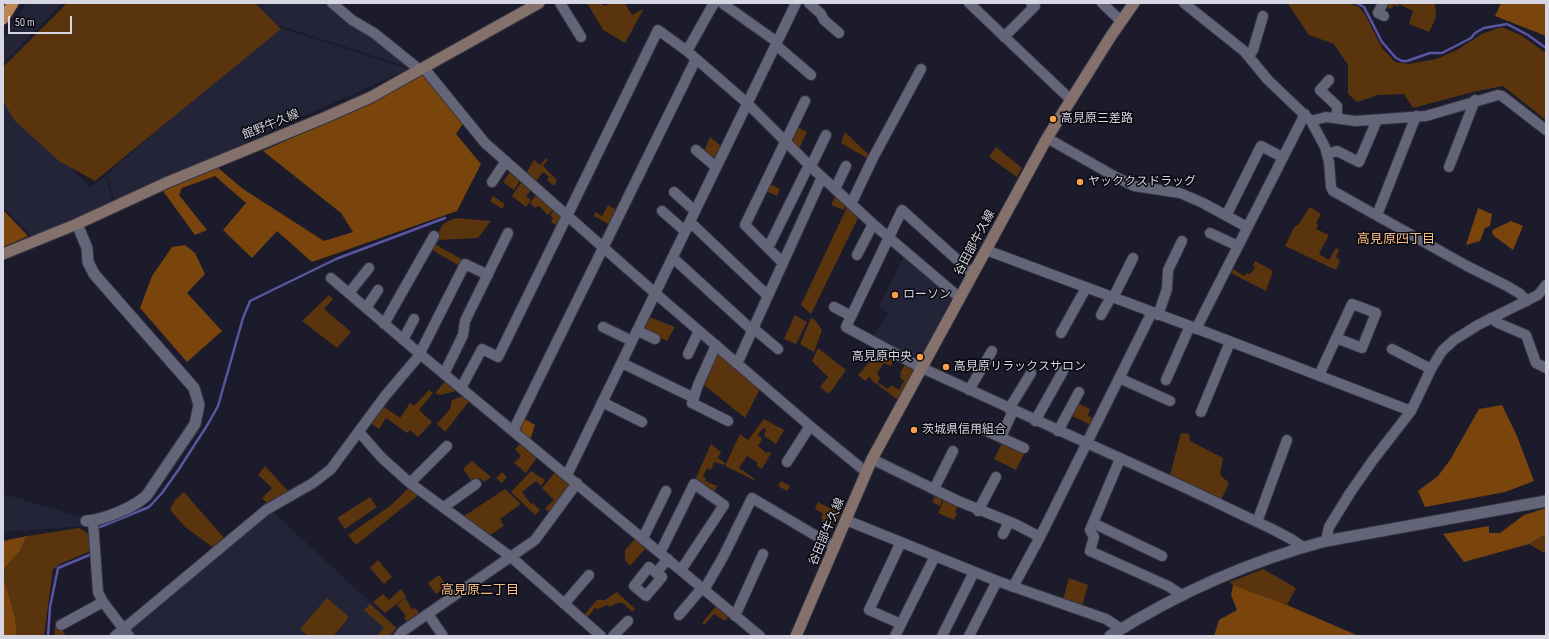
<!DOCTYPE html>
<meta charset="utf-8">
<style>
body{margin:0}
#map{position:relative;width:1549px;height:639px;overflow:hidden;background:#1b1b2c;font-family:"Sofia Sans Condensed",sans-serif}
canvas{display:block}
.frame{position:absolute;inset:0;border:4px solid #d6d7e2;pointer-events:none}
.scale{position:absolute;left:8px;top:16px;width:64px;height:18px;box-sizing:border-box;border:2px solid #d6d7e2;border-top:0;padding-left:5px;font-size:12px;line-height:14px;white-space:nowrap;color:#d6d7e2;-webkit-text-stroke:3px #07070e;paint-order:stroke}
</style>
<div id="map">
<canvas width="1549" height="639"></canvas>
<div class="frame"></div>
<div class="scale">50 m</div>
</div>
<script>
const context = document.querySelector('canvas').getContext('2d');
context.lineJoin = 'round';
function paint(path, color) {
  context.fillStyle = color;
  context.fill(path, 'evenodd');
}
function stroke(path, color, width, dash) {
  context.strokeStyle = color;
  context.lineWidth = width;
  context.lineCap = dash ? 'butt' : 'round';
  context.setLineDash(dash || []);
  context.stroke(path);
}
function drawText(font, color, halo, rows, align = 'center') {
  context.font = font + ' "Sofia Sans Condensed","Noto Sans JP",sans-serif';
  context.lineWidth = 3;
  context.setLineDash([]);
  context.textBaseline = 'middle';
  context.strokeStyle = halo;
  context.fillStyle = color;
  for (const [text, x, y, turn = 0] of rows) {
    context.save();
    context.translate(x, y);
    context.rotate((+turn || 0) * Math.PI / 180);
    context.textAlign = isNaN(turn) ? turn : align;
    if (halo) context.strokeText(text, 0, 0);
    context.fillText(text, 0, 0);
    context.restore();
  }
}
const built = new Path2D(`
 M 26,3 L 63,3 L 3,64 L 3,39 Z
 M 256,3 L 328,3 L 411,68 L 276,24 Z
 M 277,27 L 409,69 L 114,201 L 107,174 Z
 M 3,97 L 90,188 L 106,176 L 113,202 L 32,237 L 3,207 Z
 M 905,255 L 953,296 L 919,360 L 916,362 L 873,336 L 888,313 L 879,306 Z
 M 3,494 L 81,517 L 82,526 L 3,532 Z
 M 271,510 L 400,630 L 395,636 L 132,636 L 128,631 Z`);
const green = new Path2D(`
 M 67,3 L 255,3 L 281,29 L 95,181 L 59,161 L 14,120 L 3,101 L 3,67 Z
 M 587,3 L 600,3 L 605,6 L 610,3 L 625,3 L 632,15 L 643,9 L 643,10 L 625,43 L 603,30 Z
 M 1289,3 L 1348,3 L 1359,7 L 1365,14 L 1382,48 L 1395,62 L 1409,64 L 1436,59 L 1455,51 L 1484,33 L 1502,27 L 1522,36 L 1546,53 L 1546,120 L 1503,86 L 1473,92 L 1413,108 L 1404,94 L 1378,95 L 1357,102 L 1348,94 L 1348,65 L 1334,44 L 1309,35 L 1288,4 Z
 M 1389,3 L 1434,3 C 1439,15 1434,22 1429,32 L 1409,24 L 1413,11 L 1399,4 L 1398,7 L 1394,5 L 1391,9 L 1387,7 Z
 M 797,127 L 807,132 L 799,149 L 791,140 Z
 M 845,132 L 869,155 L 867,158 L 841,143 Z
 M 710,137 L 721,146 L 715,159 L 704,151 Z
 M 996,147 L 1022,168 L 1017,177 L 989,157 Z
 M 546,158 L 548,160 L 543,166 L 557,180 L 554,186 L 547,180 L 549,177 L 543,172 L 536,181 L 526,173 L 534,160 L 540,165 Z
 M 511,170 L 521,179 L 514,190 L 503,182 Z
 M 522,181 L 532,189 L 526,196 L 531,200 L 526,207 L 512,196 Z
 M 770,184 L 780,189 L 777,196 L 766,191 Z
 M 537,194 L 554,208 L 548,215 L 539,206 L 535,208 L 530,203 Z
 M 836,194 L 846,203 L 844,210 L 831,205 Z
 M 493,196 L 505,204 L 502,209 L 490,201 Z
 M 608,205 L 618,211 L 610,225 L 594,216 L 595,212 L 602,216 Z
 M 848,205 L 859,216 L 811,314 L 801,305 Z
 M 1310,207 L 1321,214 L 1316,223 L 1318,225 L 1316,229 L 1329,235 L 1319,254 L 1329,260 L 1336,248 L 1339,250 L 1336,257 L 1340,260 L 1336,270 L 1285,246 L 1295,226 L 1298,225 Z
 M 555,209 L 561,217 L 557,226 L 551,222 L 553,218 L 550,215 Z
 M 456,218 L 491,221 L 478,238 L 438,240 C 440,225 442,223 456,218 Z
 M 435,244 L 461,259 L 458,265 L 432,250 Z
 M 1255,261 L 1273,271 L 1266,291 L 1229,272 L 1231,268 L 1244,276 L 1247,273 L 1250,274 L 1255,268 L 1253,266 Z
 M 329,295 L 333,299 L 324,309 L 351,332 L 337,348 L 302,321 Z
 M 795,315 L 807,322 L 796,344 L 784,339 Z
 M 649,317 L 675,327 L 667,341 L 644,330 L 643,328 Z
 M 811,318 L 815,320 L 822,330 L 814,352 L 800,344 Z
 M 818,348 L 846,370 L 829,394 L 820,387 L 828,377 L 812,361 Z
 M 880,350 L 894,359 L 891,366 L 884,363 L 877,373 L 880,378 L 877,385 L 869,377 L 865,381 L 858,375 Z
 M 718,351 L 761,387 L 745,418 L 703,384 Z
 M 905,365 L 914,370 L 898,400 L 878,385 L 879,383 L 888,389 L 891,385 L 899,390 L 904,381 L 900,377 L 901,375 L 900,373 Z
 M 446,380 L 457,391 L 439,395 L 435,393 Z
 M 429,390 L 433,393 L 419,410 L 432,422 L 418,437 L 410,430 L 407,433 L 386,418 L 379,429 L 372,424 L 384,407 L 400,418 L 410,403 L 414,406 Z
 M 466,395 L 470,400 L 445,432 L 437,424 L 450,409 L 452,400 Z
 M 1077,403 L 1090,409 L 1088,416 L 1095,419 L 1086,437 L 1082,439 L 1089,424 L 1070,415 Z
 M 764,419 L 784,430 L 776,444 L 764,436 L 766,430 L 763,428 L 758,435 L 762,439 L 758,446 L 766,453 L 768,452 L 771,453 L 762,469 L 757,466 L 758,463 L 747,456 L 739,468 L 755,479 L 754,480 L 725,466 L 740,434 L 748,440 Z
 M 1181,433 L 1189,434 L 1190,441 L 1223,458 L 1220,475 L 1229,483 L 1221,500 L 1169,479 Z
 M 1003,441 L 1025,452 L 1016,470 L 994,459 Z
 M 521,443 L 538,456 L 526,473 L 514,463 L 521,456 L 515,449 Z
 M 711,444 L 721,452 L 718,458 L 725,463 L 724,465 L 714,462 L 711,470 L 707,468 L 703,476 L 706,478 L 705,481 L 717,486 L 714,492 L 695,480 Z
 M 472,461 L 491,477 L 484,482 L 480,478 L 473,483 L 463,469 Z
 M 265,466 L 288,491 L 267,503 L 262,498 L 272,488 L 258,475 Z
 M 531,471 L 545,480 L 541,486 L 536,481 L 522,492 L 531,504 L 533,503 L 540,510 L 535,515 L 511,492 Z
 M 556,471 L 572,484 L 550,513 L 545,508 L 554,500 L 542,488 Z
 M 502,472 L 507,477 L 502,483 L 496,478 Z
 M 781,481 L 790,486 L 787,491 L 778,486 Z
 M 411,486 L 420,494 L 356,545 L 348,535 L 390,506 Z
 M 505,489 L 521,504 L 500,519 L 504,526 L 490,535 L 464,516 Z
 M 184,492 L 225,539 L 214,548 L 185,527 L 170,510 L 175,500 Z
 M 936,494 L 943,498 L 940,506 L 932,502 Z
 M 370,497 L 377,507 L 345,529 L 337,518 Z
 M 944,499 L 958,505 L 955,512 L 957,514 L 954,520 L 938,513 Z
 M 818,502 L 841,514 L 829,528 L 824,525 L 824,523 L 822,521 L 823,519 L 821,518 L 823,514 L 815,509 Z
 M 79,528 C 92,534 90,539 91,551 L 60,564 L 53,569 L 44,636 L 17,636 C 16,630 16,623 15,617 C 11,601 3,587 3,570 L 19,552 L 27,536 Z
 M 1546,534 L 1546,554 L 1529,544 Z
 M 636,538 L 646,548 L 630,566 L 625,560 L 625,550 Z
 M 378,560 L 392,577 L 384,584 L 370,568 Z
 M 1263,569 L 1296,588 L 1287,605 L 1233,585 L 1230,582 Z
 M 439,575 L 447,586 L 436,594 L 428,583 Z
 M 1069,578 L 1088,585 L 1082,606 L 1063,600 Z
 M 401,589 L 406,597 L 385,613 L 373,602 L 383,594 L 389,600 Z
 M 617,592 L 635,609 L 632,612 C 624,603 622,599 610,607 L 607,605 L 598,609 L 595,608 L 587,618 L 584,615 L 597,600 L 605,600 Z
 M 327,598 L 348,616 L 347,620 L 333,636 L 308,636 L 300,629 Z
 M 405,598 L 412,609 L 416,608 L 420,616 L 408,623 L 404,618 L 406,616 L 397,605 Z
 M 370,604 L 396,628 L 389,636 L 377,636 L 384,628 L 364,610 Z
 M 716,606 L 730,615 L 725,621 L 714,614 L 704,625 L 702,623 Z
 M 56,619 L 66,636 L 54,636 Z`);
const forest = new Path2D(`
 M 1501,3 L 1546,3 L 1546,36 L 1495,16 Z
 M 424,73 L 464,122 L 456,134 L 481,164 L 457,211 L 312,262 L 277,231 L 252,258 L 223,230 L 246,203 L 215,176 L 182,188 L 179,195 L 207,230 L 195,235 L 163,191 L 217,167 L 243,189 L 324,241 L 353,232 L 341,213 L 263,151 L 370,103 Z
 M 1478,208 L 1492,214 L 1490,226 L 1485,228 L 1480,241 L 1466,245 Z
 M 3,210 L 28,236 L 3,247 Z
 M 1511,221 L 1523,226 L 1513,250 L 1494,236 L 1492,232 L 1494,229 Z
 M 185,245 L 195,253 L 205,274 L 187,293 L 222,331 L 187,362 L 140,308 L 152,276 L 172,247 Z
 M 1502,405 L 1517,436 L 1534,481 L 1505,492 L 1425,507 L 1418,491 L 1438,476 L 1450,460 L 1479,409 Z
 M 523,418 L 535,425 L 530,440 L 520,431 Z
 M 1546,508 L 1546,534 L 1529,544 L 1464,562 L 1443,534 L 1489,526 L 1489,533 L 1500,533 L 1524,515 Z
 M 27,536 L 19,552 L 3,570 L 3,541 Z
 M 3,577 L 15,617 L 17,636 L 3,636 Z
 M 1233,585 L 1287,605 L 1359,636 L 1214,636 L 1219,620 L 1237,610 L 1231,595 Z`);
const stream = new Path2D(`
 M 1356,3 L 1364,7 L 1382,42 L 1396,58 L 1402,61 L 1407,61 L 1430,53 L 1442,53 L 1471,38 L 1475,33 L 1484,28 L 1507,24 L 1528,35 L 1546,48
 M 100,527 L 149,507 L 162,493 L 179,469 L 208,424 L 218,406 L 243,318 L 250,301 L 336,259 L 445,218
 M 48,636 L 50,607 L 58,568 L 92,554`);
const minor = new Path2D(`
 M 332,3 L 352,20 L 374,33 L 420,70
 M 560,3 L 581,37
 M 722,3 L 777,42
 M 809,3 L 821,14 L 824,20 L 839,33
 M 969,3 L 1071,100
 M 1102,3 L 1121,21
 M 1184,3 L 1244,51 L 1268,80 L 1311,121 L 1325,147 L 1329,162 L 1331,187 L 1333,191 L 1467,266 L 1507,286 L 1519,293 L 1527,301
 M 1383,3 L 1378,13 L 1384,16
 M 1004,37 L 1035,6 L 1031,3
 M 776,45 L 811,75
 M 687,51 L 714,3
 M 1249,56 L 1253,50 L 1263,16
 M 424,68 L 485,143 L 656,294 L 810,426 L 866,472
 M 1329,80 L 1320,90 L 1337,106 L 1337,118
 M 1311,121 L 1326,117 L 1355,121 L 1426,116 L 1498,95 L 1502,96 L 1546,130
 M 1047,138 L 1114,176 L 1134,186 L 1180,193 L 1203,203 L 1247,227
 M 696,150 L 716,167
 M 1327,154 L 1337,151 L 1359,162 L 1377,120
 M 1449,167 L 1475,100
 M 492,182 L 506,161
 M 835,189 L 846,166
 M 674,192 L 695,211
 M 851,204 L 873,158 L 921,69
 M 662,211 L 685,231
 M 1377,215 L 1416,116
 M 1226,216 L 1261,146 L 1282,157
 M 690,222 L 768,296
 M 1210,233 L 1238,246
 M 768,248 L 806,171 L 814,160 L 826,135
 M 986,250 L 1190,326 L 1411,411
 M 857,255 L 873,224
 M 673,258 L 752,330
 M 783,263 L 745,225 L 805,101
 M 973,274 L 902,210 L 846,327 L 922,368 L 1188,489 L 1272,529 L 1291,539 L 1303,547
 M 331,278 L 420,354 L 760,636
 M 349,293 L 369,268
 M 1113,298 L 1133,258
 M 834,307 L 851,316
 M 366,308 L 378,290
 M 1101,315 L 1111,297
 M 1158,315 L 1167,289 L 1168,270 L 1182,241
 M 1491,318 L 1498,323 L 1526,335 L 1536,363 L 1546,368
 M 384,324 L 434,236
 M 603,327 L 632,341
 M 753,328 L 778,349
 M 1196,329 L 1305,114
 M 638,331 L 655,339
 M 1061,333 L 1086,288
 M 403,340 L 414,319
 M 716,345 L 698,385 L 692,403 L 728,421
 M 1392,349 L 1431,369
 M 688,354 L 699,331
 M 622,363 L 694,398
 M 737,364 L 822,177
 M 444,374 L 463,335 L 465,321 L 508,233
 M 1319,375 L 1352,304 L 1376,313 L 1362,348 L 1336,338
 M 1119,378 L 1170,401
 M 1166,380 L 1190,326
 M 461,388 L 482,349 L 498,357 L 658,30 L 687,51 L 747,103 L 810,166 L 873,224 L 960,298
 M 969,390 L 992,351
 M 602,402 L 642,422
 M 1009,409 L 1031,373
 M 1201,412 L 1230,342
 M 1035,421 L 1063,371
 M 982,429 L 1024,448
 M 513,431 L 696,59
 M 1058,431 L 1079,392
 M 359,432 L 382,458 L 410,483 L 511,557 L 601,636
 M 1001,437 L 1013,411
 M 872,459 L 958,501 L 1015,524 L 1040,537
 M 1120,459 L 1090,530 L 1094,537 L 1090,551 L 1168,586 L 1182,595
 M 787,462 L 810,426
 M 567,475 L 796,3
 M 410,483 L 447,446
 M 934,489 L 953,451
 M 444,507 L 476,484
 M 978,511 L 996,477
 M 846,520 L 997,581 L 1106,619 L 1121,629
 M 93,521 L 98,592 L 103,602 L 129,636
 M 1257,522 L 1287,440
 M 1093,523 L 1162,556
 M 1003,534 L 1009,522
 M 643,538 L 666,491
 M 1326,541 L 1329,527 L 1350,493 L 1373,460 L 1411,411 L 1431,369 L 1442,351 L 1454,340 L 1478,325 L 1538,295 L 1546,285
 M 660,553 L 694,484 L 724,505 L 681,570
 M 656,573 L 662,577 L 646,596 L 634,586 L 649,567 L 656,573 L 668,559
 M 1013,587 L 1040,537 L 1152,312
 M 704,590 L 723,557 L 752,498 L 835,547
 M 564,604 L 589,575
 M 428,614 L 443,636
 M 679,615 L 702,588
 M 735,616 L 763,554
 M 901,624 L 869,610 L 901,542
 M 61,625 L 103,602
 M 115,636 L 266,510 L 313,483 L 331,469 L 385,396 L 418,357 L 465,264 L 488,275
 M 399,636 L 403,631 L 535,540 L 577,483
 M 613,636 L 628,621
 M 895,636 L 935,556
 M 942,636 L 974,572
 M 969,636 L 997,581`);
const tertiary = new Path2D(`
 M 77,224 L 87,248 L 88,262 L 94,274 L 194,388 L 199,405 L 195,424 L 147,495 C 135,507 104,520 86,521
 M 1110,636 C 1176,594 1250,561 1326,541 L 1546,501`);
const secondary = new Path2D(`
 M 3,254 L 77,224 L 168,182 L 326,117 L 371,97 L 539,3
 M 796,636 L 872,459 L 1047,138 L 1111,36 L 1134,3`);
const trunk = new Path2D(`
 M 3,19 L 13,3`);
const markers = [
 [1053,119,4,"#f8a04b"],
 [1080,182,4,"#f8a04b"],
 [895,295,4,"#f8a04b"],
 [920,357,4,"#f8a04b"],
 [946,367,4,"#f8a04b"],
 [914,430,4,"#f8a04b"]
];
const poiNames = [
 ["高見原三差路",1061,119],
 ["ヤッククスドラッグ",1088,182],
 ["ローソン",903,295],
 ["高見原中央",912,357,"right"],
 ["高見原リラックスサロン",954,367],
 ["茨城県信用組合",922,430]
];
const streetNames = [
 ["館野牛久線",271,125,-22],
 ["谷田部牛久線",975,243,-62],
 ["谷田部牛久線",827,532,-67]
];
const neighbourhoodNames = [
 ["高見原四丁目",1396,240],
 ["高見原二丁目",480,591]
];
paint(built, '#242439');
paint(green, '#59340d');
paint(forest, '#79450c');
stroke(stream, '#5955a2', 2.5);
stroke(minor, '#343441', 12);
stroke(tertiary, '#343441', 13);
stroke(secondary, '#343441', 13);
stroke(trunk, '#343441', 13);
stroke(minor, '#646579', 10);
stroke(tertiary, '#646579', 11);
stroke(secondary, '#85716b', 11);
stroke(trunk, '#bd8554', 11);
for (const [x, y, r, color] of markers) {
  const dot = new Path2D();
  dot.arc(x, y, r, 0, 2 * Math.PI);
  context.fillStyle = color;
  context.fill(dot);
  stroke(dot, '#07070e', 1.5);
}
drawText('12px', '#d6d7e2', '#07070e', poiNames, 'left');
drawText('12px', '#d6d7e2', '#07070e', streetNames);
drawText('13px', '#f8bb84', '#07070e', neighbourhoodNames);
</script>
